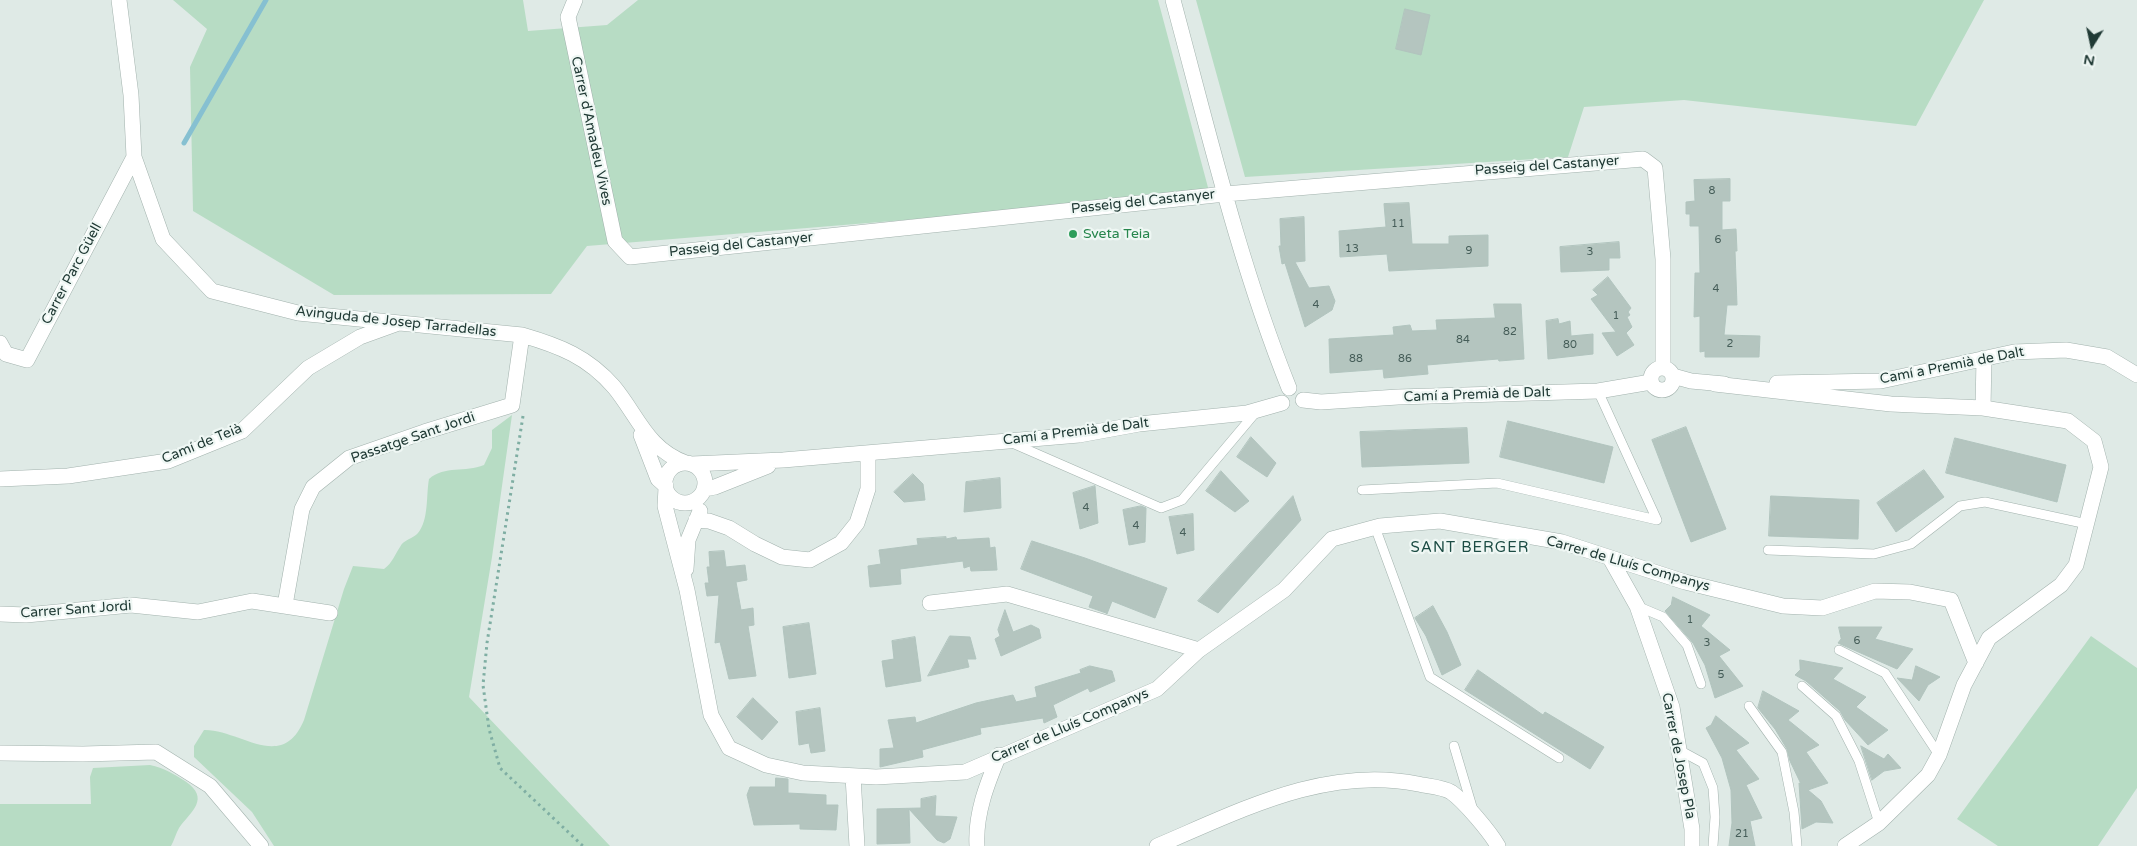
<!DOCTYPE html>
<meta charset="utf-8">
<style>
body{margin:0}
#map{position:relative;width:2137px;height:846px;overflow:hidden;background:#dfeae6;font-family:"Varela Round",sans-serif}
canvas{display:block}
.north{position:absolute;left:2067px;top:20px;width:50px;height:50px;-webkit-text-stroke:4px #eff7f4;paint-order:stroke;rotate:190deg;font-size:14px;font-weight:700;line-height:20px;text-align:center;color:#203a35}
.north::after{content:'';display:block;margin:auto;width:18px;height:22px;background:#203a35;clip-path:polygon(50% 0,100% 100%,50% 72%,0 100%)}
</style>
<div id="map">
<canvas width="2137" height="846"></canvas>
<div class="north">N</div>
</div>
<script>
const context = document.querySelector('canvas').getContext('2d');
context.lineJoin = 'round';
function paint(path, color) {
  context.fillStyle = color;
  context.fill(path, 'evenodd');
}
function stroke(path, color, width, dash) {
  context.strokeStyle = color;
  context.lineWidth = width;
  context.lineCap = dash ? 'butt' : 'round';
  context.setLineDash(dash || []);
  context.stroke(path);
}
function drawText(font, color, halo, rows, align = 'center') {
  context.font = font + ' "Varela Round",sans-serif';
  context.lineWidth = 4.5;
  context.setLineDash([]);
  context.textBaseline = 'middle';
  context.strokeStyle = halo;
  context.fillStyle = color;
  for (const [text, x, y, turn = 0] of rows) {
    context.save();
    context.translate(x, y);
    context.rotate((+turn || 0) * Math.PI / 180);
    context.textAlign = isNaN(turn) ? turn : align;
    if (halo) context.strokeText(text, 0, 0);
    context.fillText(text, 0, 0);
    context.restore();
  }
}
const green = new Path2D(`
 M 173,0 L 523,0 L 528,31 L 607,25 L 638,0 L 1158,0 L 1210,195 L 587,246 L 551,294 L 334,295 L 193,211 L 190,67 L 207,29 Z
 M 1196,0 L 1984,0 L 1916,126 L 1684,100 L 1584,107 L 1568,157 L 1245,177 Z
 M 512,415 L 492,557 L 469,697 L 610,846 L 274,846 L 252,812 L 194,757 L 194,746 L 204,730 C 240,729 282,773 304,720 L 344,589 L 353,566 L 384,569 C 393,562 394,556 400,547 C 404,539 413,539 418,533 C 429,520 426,495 429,479 C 445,465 465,473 484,465 L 492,448 L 492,430 Z
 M 2091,636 L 2137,668 L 2137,788 L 2098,846 L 1998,846 L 1957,819 Z
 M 150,765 C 164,768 174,774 185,781 C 211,799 191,811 179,828 C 176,833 174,841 171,846 L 0,846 L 0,804 L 91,804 L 90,777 L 93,768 Z`);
const stream = new Path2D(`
 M 184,143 L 266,0`);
const building = new Path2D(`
 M 1405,9 L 1430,15 L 1421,55 L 1396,49 Z
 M 1730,179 L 1730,201 L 1722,201 L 1722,230 L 1736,229 L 1737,251 L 1735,251 L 1737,305 L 1727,305 L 1724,335 L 1760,336 L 1759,357 L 1705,357 L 1705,351 L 1700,352 L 1700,316 L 1694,317 L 1695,273 L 1700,273 L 1699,226 L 1690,226 L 1690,214 L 1686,214 L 1686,202 L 1695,201 L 1694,180 Z
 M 1409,203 L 1412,244 L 1449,244 L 1449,236 L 1488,235 L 1488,266 L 1389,271 L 1387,254 L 1340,257 L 1339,231 L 1386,227 L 1384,204 Z
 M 1304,217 L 1305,261 L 1295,262 L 1309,288 L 1329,286 L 1335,301 L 1332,310 L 1305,327 L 1285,263 L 1282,264 L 1279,246 L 1281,246 L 1280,219 Z
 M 1619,242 L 1620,258 L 1609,258 L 1609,270 L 1561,272 L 1560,247 Z
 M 1608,277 L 1631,308 L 1628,312 L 1630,315 L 1627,317 L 1632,327 L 1626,333 L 1634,345 L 1617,356 L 1602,333 L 1616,332 L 1591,299 L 1598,295 L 1593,290 Z
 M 1494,304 L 1521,304 L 1524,359 L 1499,361 L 1498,359 L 1427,365 L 1428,374 L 1384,378 L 1383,369 L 1330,373 L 1329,339 L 1394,335 L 1393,327 L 1410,325 L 1412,331 L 1437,330 L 1436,320 L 1495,318 Z
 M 1558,319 L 1559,324 L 1570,321 L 1571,336 L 1593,334 L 1593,354 L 1548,359 L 1546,321 Z
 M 1508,421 L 1613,447 L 1604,483 L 1500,457 Z
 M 1686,427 L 1726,529 L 1691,542 L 1652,440 Z
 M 1467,428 L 1469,463 L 1362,467 L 1360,432 Z
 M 1251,437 L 1276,463 L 1267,477 L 1237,457 Z
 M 1955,438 L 2066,465 L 2057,502 L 1946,473 Z
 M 1924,470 L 1944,497 L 1896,532 L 1877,503 Z
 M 1221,471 L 1249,501 L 1235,512 L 1206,491 Z
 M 913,474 L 923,484 L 925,500 L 904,502 L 894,492 Z
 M 1000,478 L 1001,508 L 964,512 L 966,482 Z
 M 1095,486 L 1098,523 L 1080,529 L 1073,493 Z
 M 1293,496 L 1301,520 L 1218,613 L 1198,601 Z
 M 1771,496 L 1859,500 L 1858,539 L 1769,536 Z
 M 1141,506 L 1146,508 L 1145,542 L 1129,545 L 1123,510 Z
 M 1193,514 L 1194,550 L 1177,554 L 1169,517 Z
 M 946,537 L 946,539 L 956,537 L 957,540 L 989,538 L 990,548 L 995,547 L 997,570 L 971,571 L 970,566 L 964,568 L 963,561 L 900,569 L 901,584 L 870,587 L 868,566 L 881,564 L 879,550 L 918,545 L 917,539 Z
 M 1032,541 L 1085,558 L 1167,588 L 1155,618 L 1112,601 L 1107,614 L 1106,613 L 1089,607 L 1093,596 L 1021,569 Z
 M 724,551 L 726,567 L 745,565 L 747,580 L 736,582 L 741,610 L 753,608 L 754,625 L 748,626 L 756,676 L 729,679 L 720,642 L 715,643 L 719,595 L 707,596 L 705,583 L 709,583 L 707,567 L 710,567 L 709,552 Z
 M 1673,597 L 1710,615 L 1701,626 L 1730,650 L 1719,656 L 1743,686 L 1715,698 L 1705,665 L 1693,643 L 1665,611 L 1671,605 Z
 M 1433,606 L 1447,632 L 1461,665 L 1442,675 L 1426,636 L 1415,618 Z
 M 1005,610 L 1013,632 L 1031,625 L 1039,629 L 1041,638 L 1001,656 L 995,639 L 1000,636 L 998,630 Z
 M 809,623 L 816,674 L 789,678 L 783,627 Z
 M 1839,627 L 1882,627 L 1875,639 L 1913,649 L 1897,669 L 1838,643 L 1841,639 Z
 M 950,636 L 970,637 L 976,659 L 967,659 L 969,667 L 928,676 Z
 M 915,637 L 921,681 L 886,687 L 882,661 L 894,659 L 892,641 Z
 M 1800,660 L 1843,668 L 1833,679 L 1866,697 L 1856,707 L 1888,730 L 1868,745 L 1845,720 L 1840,711 L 1806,681 L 1795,675 L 1800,670 Z
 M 1090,666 L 1112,671 L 1115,681 L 1090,692 L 1088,688 L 1053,705 L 1057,717 L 1044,723 L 1043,718 L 980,728 L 981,734 L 922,750 L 923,757 L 880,767 L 880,749 L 894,748 L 888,720 L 915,717 L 916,723 L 976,703 L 1013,695 L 1016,702 L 1037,697 L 1035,687 L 1081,673 L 1080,670 Z
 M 1916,666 L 1940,677 L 1928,685 L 1919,701 L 1897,678 L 1912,680 Z
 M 1478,670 L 1543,715 L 1545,712 L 1604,747 L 1590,769 L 1465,690 Z
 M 1763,691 L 1799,711 L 1788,720 L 1819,745 L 1806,752 L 1828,783 L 1808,790 L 1821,801 L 1833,823 L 1816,822 L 1802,829 L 1799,783 L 1801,784 L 1790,761 L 1787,749 L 1775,729 L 1758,708 Z
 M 753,698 L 778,722 L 762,740 L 737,717 Z
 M 820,708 L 825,751 L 811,753 L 809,743 L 799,745 L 796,712 Z
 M 1716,716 L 1749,743 L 1736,750 L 1759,779 L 1746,785 L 1762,818 L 1750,821 L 1755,846 L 1729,846 L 1732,823 L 1731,790 L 1722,758 L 1706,728 L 1711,725 Z
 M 1861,746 L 1884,759 L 1888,754 L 1901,768 L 1884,771 L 1872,780 Z
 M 776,778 L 788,779 L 788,793 L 826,795 L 826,805 L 838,805 L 836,830 L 800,829 L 800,824 L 754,825 L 747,795 L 750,787 L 775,787 Z
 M 936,796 L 935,816 L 957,817 L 950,839 L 944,843 L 937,840 L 909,809 L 910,843 L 877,844 L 877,809 L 921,808 L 921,799 Z`);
const path = new Path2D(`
 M 523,416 L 487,643 L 483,685 L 489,729 L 500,768 L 583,846`);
const lane = new Path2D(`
 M 1012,443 L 1161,508 L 1182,500 L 1256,412
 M 1362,490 L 1497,483 L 1657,520 L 1598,391
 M 1375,527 L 1430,677 L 1559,758
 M 1768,550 L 1874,554 L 1911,544 L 1960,506 L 1985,502 L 2087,524
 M 1637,606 L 1663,617 L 1687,645 L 1701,684
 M 1839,650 L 1885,673 L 1939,755
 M 1802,686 L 1836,716 L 1859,761 L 1879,823
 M 1749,706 L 1782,752 L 1794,812 L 1797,846
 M 1454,746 L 1473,810
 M 1679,750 L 1703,763 L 1713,788 L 1715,817 L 1713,846`);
const street = new Path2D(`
 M 119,0 L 131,95 L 134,157 L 163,239 L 212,291 L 298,313 L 522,335 C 560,346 588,357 614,387 C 638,416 647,449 686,463
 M 575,0 L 568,17 L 615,241 L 630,257 L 1225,194 L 1643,159 L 1655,168 L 1663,259 L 1663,367
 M 1173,0 C 1208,130 1239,263 1289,388
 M 0,343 L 6,354 L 27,360 L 134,157
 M1651 379a11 11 0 1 1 22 0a11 11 0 1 1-22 0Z
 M 1673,376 L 1691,381 L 1724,384
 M 1777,383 L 1881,381 L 2014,352 L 2066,350 L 2107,357 L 2137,375
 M 1715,384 L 1891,404 L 1983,408 L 2068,421 L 2094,441 L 2101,467 L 2076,565 L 2061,585 L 1989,638 L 1964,685 L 1939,755 L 1928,775 L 1879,823 L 1845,846
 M 1303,400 L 1321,402 L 1398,397 L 1598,391 L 1651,382
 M 1983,408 L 1984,358
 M 641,435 L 658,479 L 666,486
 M665 483a20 20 0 1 1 40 0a20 20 0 1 1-40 0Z
 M 692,464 L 783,460 L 1079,435 L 1139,424 L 1247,413 L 1282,403
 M 0,479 L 68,476 L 168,461 L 242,431 L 308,368 L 360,337 L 396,324
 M 666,488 L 665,506 L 687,590 L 711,715 L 729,748 L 766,765 L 803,773 L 876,777 L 965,772 L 1157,689 L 1199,650 L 1284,590 L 1332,539 L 1380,526 L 1440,521 L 1562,542 L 1685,582 L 1783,606 L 1822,608 L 1875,591 L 1910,592 L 1951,600 L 1976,663
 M 704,489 L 715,487 L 768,466
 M 696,520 L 709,521 L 729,528 L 755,544 L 782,557 L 810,560 L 841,543 L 857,523 L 868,489 L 868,453
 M 1610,558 L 1637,606 L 1672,707 L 1692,829 L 1692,846
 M 686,569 L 688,540 L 700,511
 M 930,603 L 1007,594 L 1199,650
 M 285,605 L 302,509 L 313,487 L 349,458 L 424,432 L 512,405 L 522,335
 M 0,614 L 26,615 L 131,605 L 198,612 L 252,601 L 330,613
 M 0,753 L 83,754 L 156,752 L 210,786 L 261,846
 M 853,776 L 857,846
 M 977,846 C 975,814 987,784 999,755
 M 1157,846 C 1240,811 1326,765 1418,784 C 1427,786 1443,787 1451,792 C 1464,801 1490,832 1498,846`);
const markers = [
 [1073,234,5,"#2e9e5b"]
];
const numberNames = [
 ["8",1712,191],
 ["11",1398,224],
 ["6",1718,240],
 ["13",1352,249],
 ["9",1469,251],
 ["3",1590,252],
 ["4",1716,289],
 ["4",1316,305],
 ["1",1616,316],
 ["82",1510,332],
 ["84",1463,340],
 ["2",1730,344],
 ["80",1570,345],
 ["88",1356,359],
 ["86",1405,359],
 ["4",1086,508],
 ["4",1136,526],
 ["4",1183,533],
 ["1",1690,620],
 ["6",1857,641],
 ["3",1707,643],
 ["5",1721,675],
 ["21",1742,834]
];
const streetNames = [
 ["Carrer d'Amadeu Vives",591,131,78],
 ["Passeig del Castanyer",1547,166,-4],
 ["Passeig del Castanyer",1143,202,-6],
 ["Passeig del Castanyer",741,245,-6],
 ["Carrer Parc Güell",72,274,-62],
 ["Avinguda de Josep Tarradellas",396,322,6],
 ["Camí a Premià de Dalt",1952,366,-11],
 ["Camí a Premià de Dalt",1477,395,-2],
 ["Camí a Premià de Dalt",1076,432,-7],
 ["Passatge Sant Jordi",413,438,-19],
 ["Camí de Teià",202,444,-22],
 ["Carrer de Lluís Companys",1628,564,16],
 ["Carrer Sant Jordi",76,610,-4],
 ["Carrer de Lluís Companys",1070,726,-23],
 ["Carrer de Josep Pla",1678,756,79]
];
const leisureNames = [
 ["Sveta Teia",1083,234]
];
const neighbourhoodNames = [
 ["SANT BERGER",1470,548]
];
paint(green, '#b7dcc4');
stroke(stream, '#86c0d1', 5);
paint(building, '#b4c5bf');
stroke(building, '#b1c4be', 1);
stroke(lane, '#a2b2ad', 10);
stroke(street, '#a2b2ad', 16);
stroke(path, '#7faea3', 3, [2.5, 4]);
stroke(lane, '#fff', 9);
stroke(street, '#fff', 15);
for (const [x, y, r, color] of markers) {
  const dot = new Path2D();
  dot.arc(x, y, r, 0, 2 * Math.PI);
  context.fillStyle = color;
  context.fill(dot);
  stroke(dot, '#eff7f4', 2);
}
drawText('11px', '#455d58', null, numberNames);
drawText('14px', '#203a35', '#eff7f4', streetNames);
drawText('14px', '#27864d', '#eff7f4', leisureNames, 'left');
context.letterSpacing = '1px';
drawText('15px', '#1c4c44', '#eff7f4', neighbourhoodNames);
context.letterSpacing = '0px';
</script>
